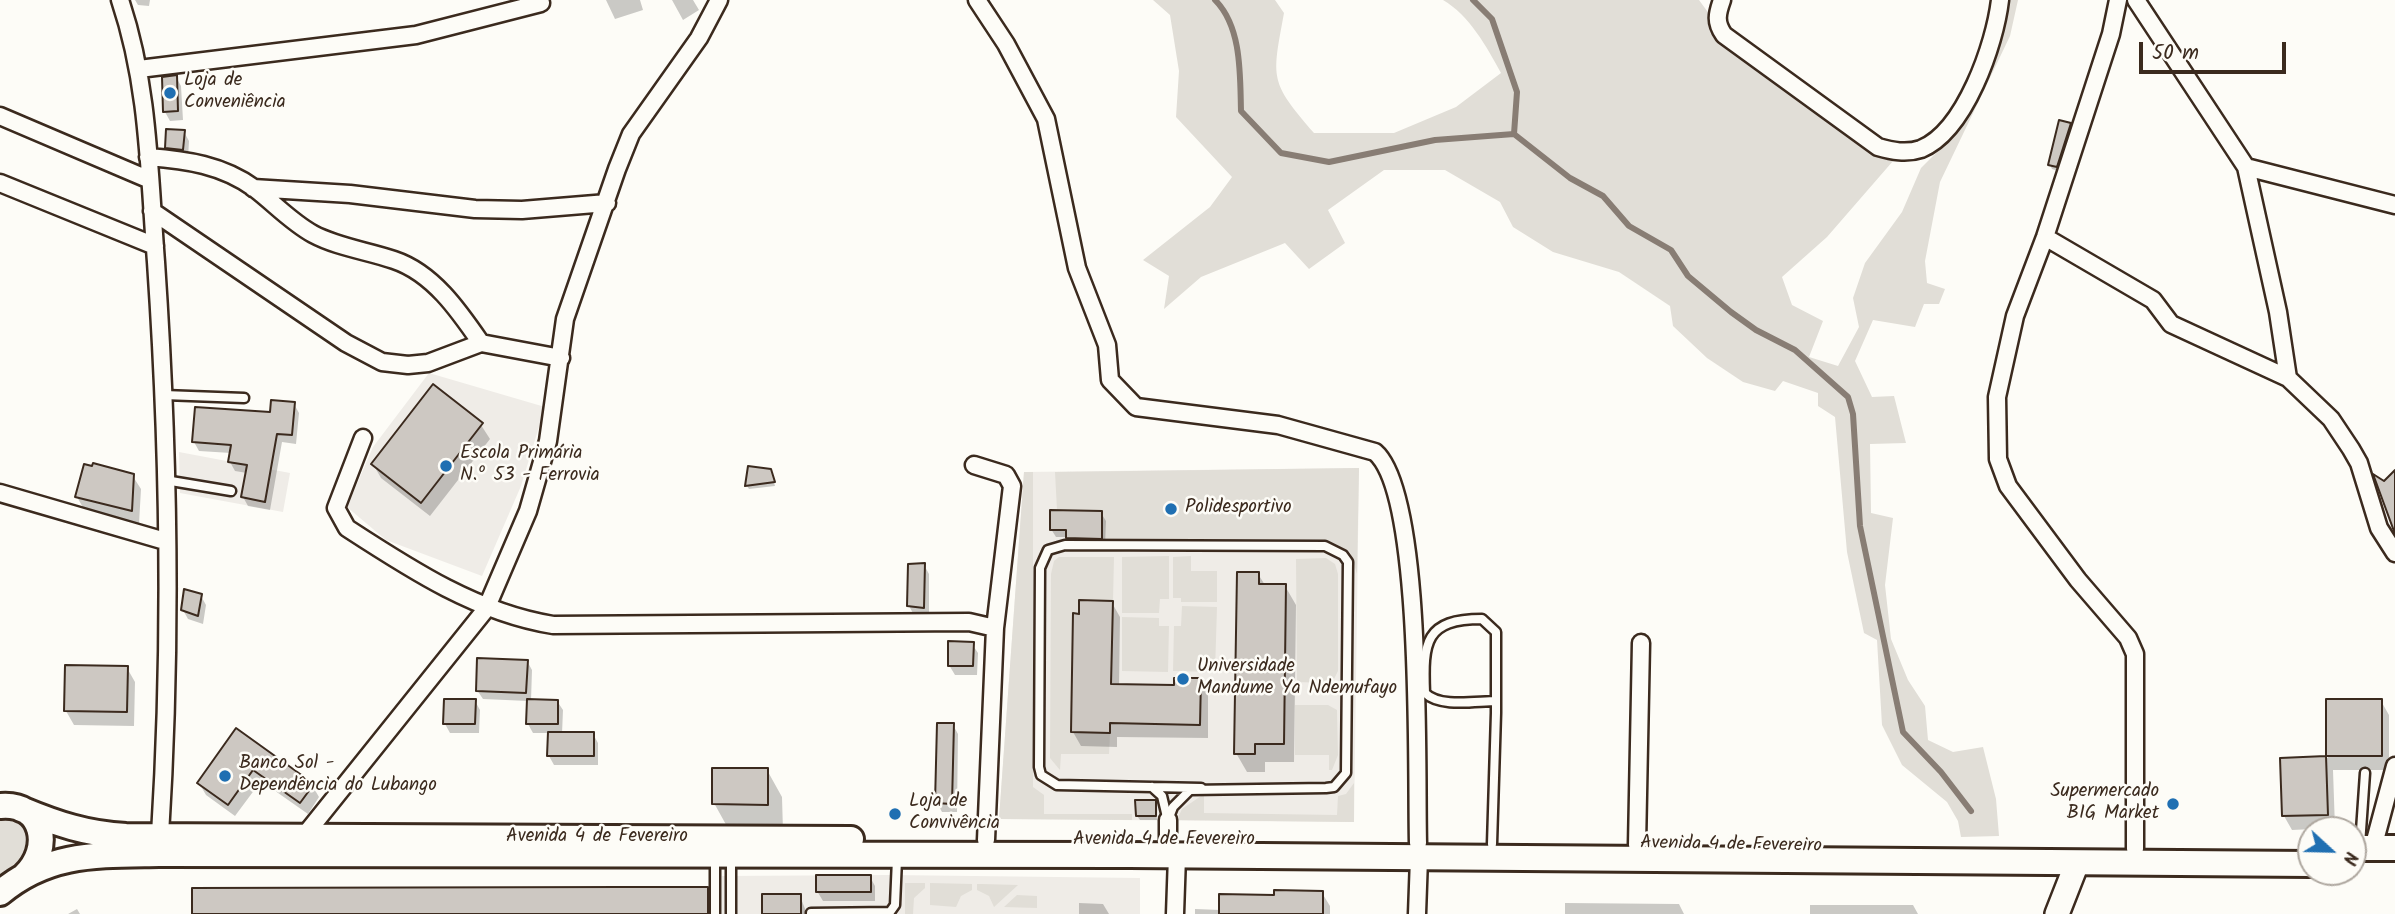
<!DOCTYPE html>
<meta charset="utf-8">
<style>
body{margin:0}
#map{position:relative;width:2395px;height:914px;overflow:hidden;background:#fdfcf7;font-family:Kalam,sans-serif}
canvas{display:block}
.north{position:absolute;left:2297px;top:816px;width:70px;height:70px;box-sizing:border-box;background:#fdfcf7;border:2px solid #afa8a0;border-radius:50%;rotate:112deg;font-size:19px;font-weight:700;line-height:28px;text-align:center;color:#3b2a1e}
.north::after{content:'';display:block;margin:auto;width:24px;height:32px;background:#1f6fb2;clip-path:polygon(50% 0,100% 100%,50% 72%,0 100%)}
.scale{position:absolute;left:2139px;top:42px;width:147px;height:32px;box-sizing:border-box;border:4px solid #3b2a1e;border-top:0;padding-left:9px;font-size:21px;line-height:24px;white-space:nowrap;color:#3b2a1e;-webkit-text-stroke:5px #fdfcf7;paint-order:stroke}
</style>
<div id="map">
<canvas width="2395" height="914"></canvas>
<div class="north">N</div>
<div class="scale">50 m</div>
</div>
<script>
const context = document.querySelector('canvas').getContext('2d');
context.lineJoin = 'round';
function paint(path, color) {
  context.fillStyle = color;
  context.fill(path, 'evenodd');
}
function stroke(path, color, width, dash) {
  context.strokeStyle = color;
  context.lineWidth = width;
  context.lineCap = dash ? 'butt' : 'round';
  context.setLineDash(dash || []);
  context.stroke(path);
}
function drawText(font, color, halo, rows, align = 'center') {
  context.font = font + ' Kalam,sans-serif';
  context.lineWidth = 5;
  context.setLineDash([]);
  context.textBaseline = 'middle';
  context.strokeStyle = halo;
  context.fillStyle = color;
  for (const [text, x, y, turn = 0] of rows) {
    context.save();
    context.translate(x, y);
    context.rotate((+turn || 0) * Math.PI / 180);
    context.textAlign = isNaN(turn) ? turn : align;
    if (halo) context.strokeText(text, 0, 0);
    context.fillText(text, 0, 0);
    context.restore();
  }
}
const built = new Path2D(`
 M 429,373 L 545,407 L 521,486 L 482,576 L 386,540 L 347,507 L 373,447 Z
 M 179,452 L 290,473 L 283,512 L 180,493 Z
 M 1359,468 L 1354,822 L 999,819 L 1024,472 Z
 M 890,875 L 1140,878 L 1140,914 L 722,914 L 722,876 Z`);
const green = new Path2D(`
 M 1153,0 L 1275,0 L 1284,13 C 1272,79 1269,81 1314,133 L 1394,133 L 1456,107 L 1501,73 C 1487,47 1469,15 1443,0 L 1699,0 L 1718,26 L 1878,147 L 1893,161 L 1827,237 L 1782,277 L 1792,305 L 1823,321 L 1809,357 L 1838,366 L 1859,327 L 1853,298 L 1865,263 L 1902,212 L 1921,168 L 1950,139 L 2000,0 L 2018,0 L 2010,36 L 1940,182 L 1925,261 L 1927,283 L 1945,289 L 1939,304 L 1924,304 L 1915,327 L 1873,320 L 1855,361 L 1872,397 L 1894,396 L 1906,443 L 1870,444 L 1871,513 L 1893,518 L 1885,585 L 1891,639 L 1908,680 L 1925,706 L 1928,740 L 1953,752 L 1983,747 L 1996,799 L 1999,836 L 1961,837 L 1958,821 L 1947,802 L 1902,765 L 1882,725 L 1877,640 L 1864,633 L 1847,552 L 1835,417 L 1818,406 L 1818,393 L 1783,381 L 1775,391 L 1743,382 L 1707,358 L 1673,326 L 1670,306 L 1619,272 L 1553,252 L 1513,227 L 1500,202 L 1445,170 L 1384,170 L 1328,210 L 1345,243 L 1309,269 L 1285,243 L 1201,277 L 1164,309 L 1169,276 L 1143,260 L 1210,207 L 1232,177 L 1176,117 L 1179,71 L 1170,15 Z
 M 1359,468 L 1357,574 L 1350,552 L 1328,540 L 1102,539 L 1102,511 L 1057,510 L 1055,472 Z
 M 1024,472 L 1033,472 L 1033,787 L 1044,795 L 1044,814 L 1132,814 L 1132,820 L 999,819 Z
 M 1169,556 L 1169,599 L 1160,599 L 1159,613 L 1122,613 L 1122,557 Z
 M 1191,556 L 1191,571 L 1217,571 L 1217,602 L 1181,602 L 1181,598 L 1173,598 L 1173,557 Z
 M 1059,557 L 1114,557 L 1113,601 L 1079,600 L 1079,614 L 1073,614 L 1071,732 L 1110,733 L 1109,754 L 1061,754 L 1060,770 L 1050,758 L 1051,574 L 1054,561 Z
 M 1326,558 L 1335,564 L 1338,574 L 1338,671 L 1333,681 L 1328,683 L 1297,682 L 1296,559 Z
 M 1182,606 L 1217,607 L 1215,672 L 1173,671 L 1174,626 L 1181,626 Z
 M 1122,617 L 1159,618 L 1159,626 L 1169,626 L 1168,672 L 1122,671 Z
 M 1295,705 L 1328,705 L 1337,710 L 1338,755 L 1332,770 L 1329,770 L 1329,755 L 1295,755 Z
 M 1354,783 L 1354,822 L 1177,820 L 1182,809 L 1204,794 L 1204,813 L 1337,815 L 1338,796 L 1346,794 Z
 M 0,814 L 27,824 L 34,843 L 13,873 L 0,874 Z
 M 905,883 L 925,883 L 925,888 L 914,898 L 913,914 L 905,914 Z
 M 930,883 L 972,884 L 972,890 L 961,896 L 956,907 L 930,905 Z
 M 977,884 L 982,884 L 1018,885 L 994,907 L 989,896 L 977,890 Z
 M 1017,895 L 1037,896 L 1037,908 L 1004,907 Z`);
const shadow = new Path2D(`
 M 135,0 L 150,0 L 149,6 L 138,5 Z
 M 606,0 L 640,0 L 643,10 L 615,19 Z
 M 672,0 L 693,0 L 699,10 L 683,20 Z
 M 176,77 L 181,86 L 183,120 L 170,121 L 165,112 Z
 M 2070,124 L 2072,128 L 2058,171 L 2052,169 L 2050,165 Z
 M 184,132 L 189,141 L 188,159 L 172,157 L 166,148 Z
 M 294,404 L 299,413 L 296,444 L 282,442 L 270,510 L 248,506 L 243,497 L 247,473 L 235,471 L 230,462 L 231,453 L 199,451 L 194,442 Z
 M 481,425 L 490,439 L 430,516 L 381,478 L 373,464 Z
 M 132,475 L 141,489 L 139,524 L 85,511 L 77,497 Z
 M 772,475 L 775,486 L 749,489 L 747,486 Z
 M 1101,513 L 1106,521 L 1105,546 L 1072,546 L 1067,537 L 1056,537 L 1051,529 Z
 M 924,565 L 929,574 L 929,616 L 914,615 L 909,606 Z
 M 1258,574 L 1265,585 L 1285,586 L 1296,605 L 1294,762 L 1265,762 L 1265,772 L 1247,772 L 1236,753 Z
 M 201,596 L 206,605 L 203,624 L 188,619 L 183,610 Z
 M 1112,603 L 1120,617 L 1119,686 L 1176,686 L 1200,680 L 1208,694 L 1208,738 L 1117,737 L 1117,747 L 1081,746 L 1073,732 L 1080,615 Z
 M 972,644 L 978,653 L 977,675 L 955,675 L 949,665 Z
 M 527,661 L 532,670 L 531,701 L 557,701 L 563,710 L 562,734 L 593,734 L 598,743 L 598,765 L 554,765 L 549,756 L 549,733 L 533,733 L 528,724 L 528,701 L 483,699 L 477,690 Z
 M 127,668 L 135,682 L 134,726 L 74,725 L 66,711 Z
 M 475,701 L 480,710 L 479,733 L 450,733 L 445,724 Z
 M 2328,701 L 2381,701 L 2389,715 L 2389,770 L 2333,770 L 2335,828 L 2292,830 L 2284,816 L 2282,760 L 2328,758 Z
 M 953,725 L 958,734 L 957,812 L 942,812 L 937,803 Z
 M 236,731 L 312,785 L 319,797 L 308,814 L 261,781 L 235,816 L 206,795 L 199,783 Z
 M 767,770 L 782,797 L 783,831 L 729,830 L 714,803 Z
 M 1155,802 L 1157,820 L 1140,820 L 1137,816 Z
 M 870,877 L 875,886 L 875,901 L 823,901 L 817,891 Z
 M 707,889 L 716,903 L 716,914 L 193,914 Z
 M 1322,893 L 1330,906 L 1330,914 L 1195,914 L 1195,909 L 1221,910 L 1276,897 Z
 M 800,896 L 807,914 L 764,914 Z
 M 1079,903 L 1103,904 L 1109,914 L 1079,914 Z
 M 1565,903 L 1679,904 L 1684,914 L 1565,914 Z
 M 1810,905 L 1913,905 L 1918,914 L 1810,914 Z
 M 77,909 L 80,914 L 68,914 Z`);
const stream = new Path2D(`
 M 1215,0 C 1242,27 1240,75 1241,111 L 1281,153 L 1329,162 L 1435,140 L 1514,134 L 1570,178 L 1603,196 L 1629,226 L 1671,250 L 1688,276 L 1731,312 L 1756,330 L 1795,350 L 1848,397 L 1853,414 L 1860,526 L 1903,732 L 1941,772 L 1971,811
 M 1473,0 L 1492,19 L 1517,92 L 1514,134`);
const building = new Path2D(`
 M 177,75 L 178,111 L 163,112 L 162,77 Z
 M 2059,120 L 2071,123 L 2057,167 L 2048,165 Z
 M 166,129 L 185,130 L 183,150 L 165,148 Z
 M 433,384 L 483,423 L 421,503 L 371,464 Z
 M 271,400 L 295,402 L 292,435 L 277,434 L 265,502 L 241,497 L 247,465 L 228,462 L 231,445 L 192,442 L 195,407 L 270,412 Z
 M 93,463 L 134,474 L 132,511 L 75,497 L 84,464 L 92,466 Z
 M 748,466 L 771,469 L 775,482 L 745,486 Z
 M 2395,470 L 2395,534 L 2373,474 L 2384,481 Z
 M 1050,510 L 1102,511 L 1102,539 L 1066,538 L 1066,530 L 1050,530 Z
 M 925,563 L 924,608 L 907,606 L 908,564 Z
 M 1237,572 L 1259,572 L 1259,584 L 1286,584 L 1284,744 L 1255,744 L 1255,754 L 1234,754 Z
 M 184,589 L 202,594 L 198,616 L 181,610 Z
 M 1079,600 L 1113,601 L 1111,684 L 1174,685 L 1174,678 L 1201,678 L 1200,725 L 1110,723 L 1110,733 L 1071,732 L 1073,613 L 1079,614 Z
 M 948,641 L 974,642 L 973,666 L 948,666 Z
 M 477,658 L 528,660 L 526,693 L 476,691 Z
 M 65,665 L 128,666 L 127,712 L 64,711 Z
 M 444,699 L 476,699 L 475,724 L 443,724 Z
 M 527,699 L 558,700 L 558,724 L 526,724 Z
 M 2326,699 L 2382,699 L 2382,756 L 2326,756 Z
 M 937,723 L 954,723 L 952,804 L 935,803 Z
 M 236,728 L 314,784 L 300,803 L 253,770 L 228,805 L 197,783 Z
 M 548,732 L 594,732 L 594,756 L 547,756 Z
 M 2326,756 L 2328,815 L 2282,816 L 2280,758 Z
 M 712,768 L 768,768 L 768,805 L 712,804 Z
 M 1135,800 L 1156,800 L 1156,816 L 1136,816 Z
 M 816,875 L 871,875 L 871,892 L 816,892 Z
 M 621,887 L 708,887 L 708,914 L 192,914 L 192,888 Z
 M 1274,890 L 1323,891 L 1323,914 L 1219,914 L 1219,894 L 1274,895 Z
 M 762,894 L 801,894 L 801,914 L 762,914 Z`);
const service = new Path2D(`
 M 164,395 L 244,398
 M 165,480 L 231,491
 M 1152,787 L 1162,796 L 1167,817
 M 1168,820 L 1173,807 L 1190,790 L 1326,788 L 1334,787 L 1346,773 L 1348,562 L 1343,555 L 1325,546 L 1065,545 L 1048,550 L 1040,568 L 1039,767 L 1041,775 L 1057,785 L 1201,788
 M 1492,844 L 1496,713 L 1496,632 L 1482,619 C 1425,619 1423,642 1425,693 C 1440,708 1476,701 1496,701
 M 2360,845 L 2365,773
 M 811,913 L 890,912 L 895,905 L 897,859
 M 715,914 L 715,857
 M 731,914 L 731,857`);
const minor = new Path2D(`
 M 120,0 C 149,86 149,172 156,262 C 169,452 172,645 160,835
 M 977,0 L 1006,44 L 1046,119 L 1077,268 L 1107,345 L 1110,380 L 1136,407 L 1278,425 L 1375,452 C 1424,494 1416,771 1418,843
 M 1722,0 C 1717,14 1715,22 1724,35 L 1878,147 C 1892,151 1906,154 1921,149 C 1965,131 1995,44 2000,0
 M 2118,0 L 2111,34 L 2045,237 L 2015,316 L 1997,397 L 1998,459 L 2008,486 L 2078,580 L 2128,638 L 2135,654 L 2135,849
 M 2136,0 L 2246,167 L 2278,312 L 2288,378 L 2331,419 L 2351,449 L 2359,463 L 2379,528 L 2395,553
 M 139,69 L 416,35 L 541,3
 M 0,116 L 150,180
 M 148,157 C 187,160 222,165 254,188 C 274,203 291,222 313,234 C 337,247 368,251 394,260 C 433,273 459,311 481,343
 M 2246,167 L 2395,205
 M 0,183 L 155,246
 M 253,188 L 350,194 L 475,209 L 522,210 L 607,203
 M 152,211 L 346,343 L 382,362 L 408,365 L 428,363 L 481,343 L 561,358
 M 2045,237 L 2153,300 L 2171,324 L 2288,378
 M 363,438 L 336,508 L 347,528 C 410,569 477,613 553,625 L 969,622 L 995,628
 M 974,465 L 1006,475 L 1012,486 L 995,628 L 986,840
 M 0,493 L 165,541
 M 1168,820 L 1168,840
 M 304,836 L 486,609 L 528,511 L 548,441 L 565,319 L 617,169 L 631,134 L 699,38 L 719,0
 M 1637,845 L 1641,643
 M 2373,848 L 2395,766
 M 1175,914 L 1177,856
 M 1417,914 L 1419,858`);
const secondary = new Path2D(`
 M 2057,914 L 2077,863`);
const primary = new Path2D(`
 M 0,806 C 44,802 53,849 24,876
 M 21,809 C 57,824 87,834 126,836 L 851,839
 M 2353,848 L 2395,848
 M 0,893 C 49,852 98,855 159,854 L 1129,855 L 2311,864`);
const markers = [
 [170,93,7,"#1f6fb2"],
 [446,466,7,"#1f6fb2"],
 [1171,509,7,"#1f6fb2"],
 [1183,679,7,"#1f6fb2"],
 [225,776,7,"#1f6fb2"],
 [2173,804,7,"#1f6fb2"],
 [895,814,7,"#1f6fb2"]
];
const poiNames = [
 ["Loja de",184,82],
 ["Conveniência",184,104],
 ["Escola Primária",460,455],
 ["N.º 53 - Ferrovia",460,477],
 ["Polidesportivo",1185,509],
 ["Universidade",1197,668],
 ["Mandume Ya Ndemufayo",1197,690],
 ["Banco Sol -",239,765],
 ["Dependência do Lubango",239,787],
 ["Supermercado",2159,793,"right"],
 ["BIG Market",2159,815,"right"],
 ["Loja de",909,803],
 ["Convivência",909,825]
];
const streetNames = [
 ["Avenida 4 de Fevereiro",597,838],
 ["Avenida 4 de Fevereiro",1164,841],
 ["Avenida 4 de Fevereiro",1731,846,1]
];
paint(built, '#efece7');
paint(green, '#e1ded7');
paint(shadow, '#0003');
stroke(stream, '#887d74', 6);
paint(building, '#cdc8c2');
stroke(building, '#3b2a1e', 2);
stroke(service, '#3b2a1e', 13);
stroke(minor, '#3b2a1e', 21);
stroke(secondary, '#3b2a1e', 28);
stroke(primary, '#3b2a1e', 30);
stroke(service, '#fdfcf7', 8);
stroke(minor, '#fdfcf7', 16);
stroke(secondary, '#fdfcf7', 23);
stroke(primary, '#fdfcf7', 24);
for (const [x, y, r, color] of markers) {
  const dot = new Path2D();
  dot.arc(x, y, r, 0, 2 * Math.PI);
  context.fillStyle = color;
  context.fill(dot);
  stroke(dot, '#fdfcf7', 2.5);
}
drawText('19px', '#3b2a1e', '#fdfcf7', poiNames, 'left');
drawText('19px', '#3b2a1e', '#fdfcf7', streetNames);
</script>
